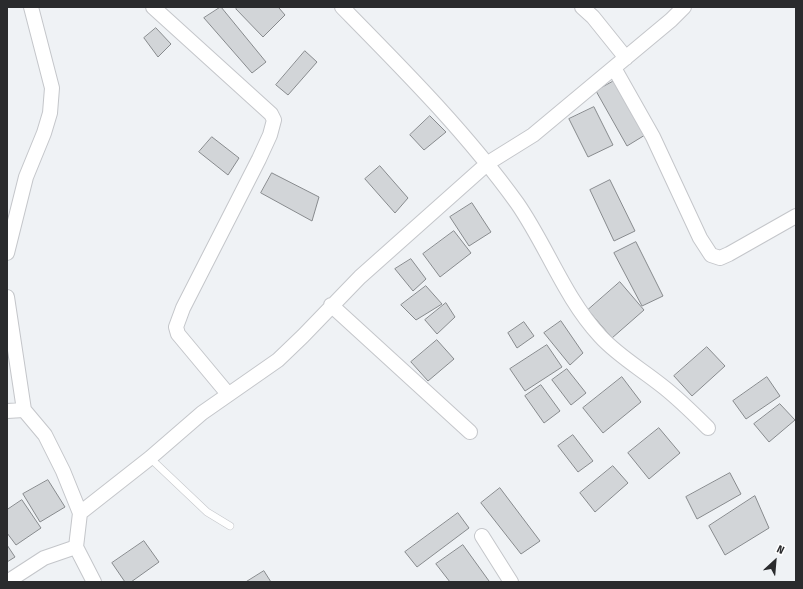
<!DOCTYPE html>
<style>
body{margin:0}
#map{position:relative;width:803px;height:589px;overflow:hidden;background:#eff2f5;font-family:"Fira Sans Condensed",sans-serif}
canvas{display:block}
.frame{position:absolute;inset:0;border:8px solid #2a2b2d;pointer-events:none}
.north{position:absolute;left:755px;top:541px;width:40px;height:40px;-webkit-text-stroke:3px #fff;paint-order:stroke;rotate:26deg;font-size:11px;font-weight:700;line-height:16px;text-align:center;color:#2a2b2d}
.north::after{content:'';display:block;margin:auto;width:14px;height:18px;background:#2a2b2d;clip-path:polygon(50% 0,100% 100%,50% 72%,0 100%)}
</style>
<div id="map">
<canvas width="803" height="589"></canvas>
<div class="frame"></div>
<div class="north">N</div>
</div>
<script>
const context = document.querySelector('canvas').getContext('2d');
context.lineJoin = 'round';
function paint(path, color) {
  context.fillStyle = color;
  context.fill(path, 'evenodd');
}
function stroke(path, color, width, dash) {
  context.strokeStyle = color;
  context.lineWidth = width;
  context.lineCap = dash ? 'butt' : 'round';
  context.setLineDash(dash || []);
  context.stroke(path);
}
const building = new Path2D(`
 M 221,7 L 266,62 L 252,73 L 204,18 Z
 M 238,7 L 281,7 L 279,8 L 285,15 L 263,37 L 236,9 Z
 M 156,28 L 171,44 L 158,57 L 144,38 Z
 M 305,51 L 317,62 L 288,95 L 276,85 Z
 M 614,81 L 645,135 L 627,146 L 596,91 Z
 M 594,107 L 613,145 L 588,157 L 569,119 Z
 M 430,116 L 446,132 L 424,150 L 410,135 Z
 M 212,137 L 239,158 L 228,175 L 199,152 Z
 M 380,166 L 408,198 L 395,213 L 365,179 Z
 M 272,173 L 319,197 L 312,221 L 261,193 Z
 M 610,180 L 635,231 L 614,241 L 590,190 Z
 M 472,203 L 491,232 L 469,246 L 450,217 Z
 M 454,231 L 471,253 L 440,277 L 423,254 Z
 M 636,242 L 663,296 L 642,306 L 614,253 Z
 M 411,259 L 426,279 L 413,291 L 395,269 Z
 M 620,282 L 644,310 L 612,338 L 588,310 Z
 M 426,286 L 442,304 L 416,320 L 401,305 Z
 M 446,303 L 455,317 L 437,334 L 425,320 Z
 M 561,321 L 583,353 L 570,365 L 544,333 Z
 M 524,322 L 534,336 L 517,348 L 508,333 Z
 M 437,340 L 454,359 L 428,381 L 411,362 Z
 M 547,345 L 562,367 L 525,391 L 510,369 Z
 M 707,347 L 725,366 L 692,396 L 674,376 Z
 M 567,369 L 586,393 L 571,405 L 552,380 Z
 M 622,377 L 641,402 L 603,433 L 583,408 Z
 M 767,377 L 780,396 L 746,419 L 733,401 Z
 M 541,385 L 560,411 L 544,423 L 525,396 Z
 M 780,404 L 795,420 L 769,442 L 754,424 Z
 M 659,428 L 680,453 L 649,479 L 628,453 Z
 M 573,435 L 593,461 L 578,472 L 558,446 Z
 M 613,466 L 628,483 L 595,512 L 580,493 Z
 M 730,473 L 741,494 L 697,519 L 686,497 Z
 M 48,480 L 65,507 L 40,522 L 23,494 Z
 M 500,488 L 540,541 L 521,554 L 481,503 Z
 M 755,496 L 769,528 L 725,555 L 709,526 Z
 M 22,500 L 41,528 L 16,545 L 7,533 L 7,510 Z
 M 458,513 L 469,528 L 417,567 L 405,552 Z
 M 144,541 L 159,562 L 131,582 L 125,582 L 112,563 Z
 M 7,545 L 15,557 L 7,562 Z
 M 463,545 L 489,581 L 488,582 L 450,582 L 436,564 Z
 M 264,571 L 271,582 L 246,582 Z`);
const service = new Path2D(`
 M 150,458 L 207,512 L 230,526`);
const minor = new Path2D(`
 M 153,7 L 271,114 L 274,120 L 270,135 L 259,159 L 183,308 L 176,327 L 178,334 L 228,394
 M 342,7 C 403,69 466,132 517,203 C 547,246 564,297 600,336 C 617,355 641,369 661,385 C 678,398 693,413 708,428
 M 582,7 L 593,17 L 626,58
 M 614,68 L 653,137 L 700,238 L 711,255 L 720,258 L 729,254 L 796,216
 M 7,253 L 26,177 L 44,133 L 50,113 L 52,88 L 31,7
 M 7,297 L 24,410
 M 331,305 L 470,432
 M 7,411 L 24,410 L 45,435 L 63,471 L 80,513 L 76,547 L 94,582
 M 80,513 L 150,458 L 202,413 L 278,360 L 303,336 L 360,277 L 488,163 L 533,135 L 671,20 L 684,7
 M 482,536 L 511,582
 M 7,582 L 44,558 L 76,547`);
paint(building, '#d2d5d8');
stroke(building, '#878a8d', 1);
stroke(service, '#c4c6ca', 8);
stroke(minor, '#c4c6ca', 16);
stroke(service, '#fff', 7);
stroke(minor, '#fff', 14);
</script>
